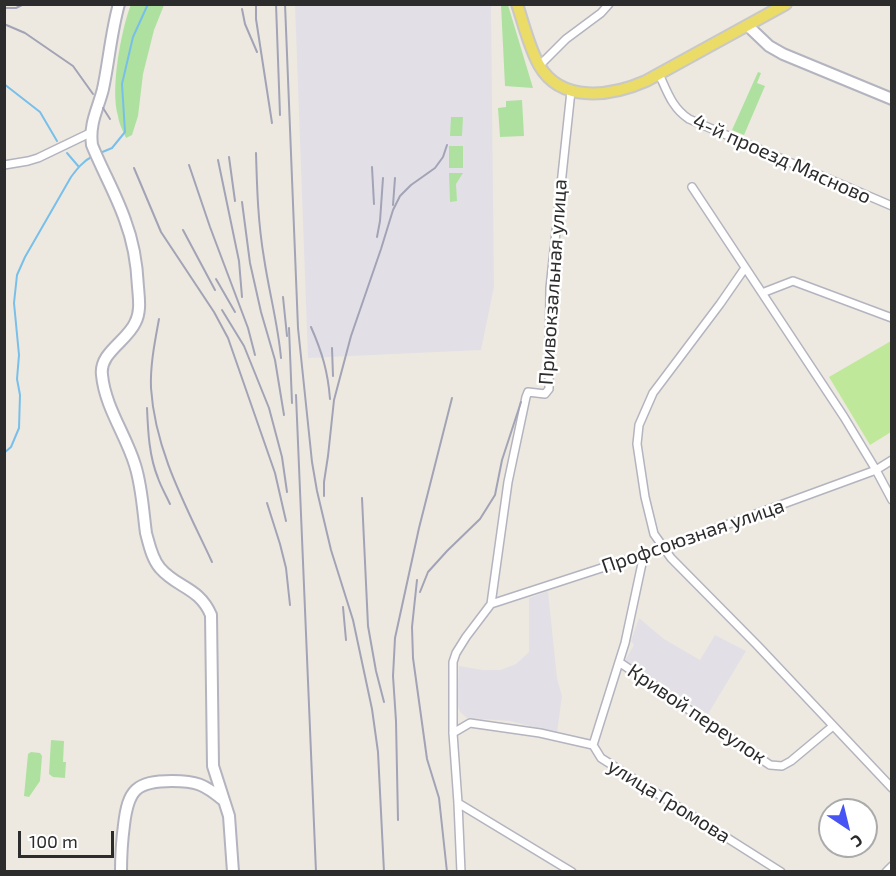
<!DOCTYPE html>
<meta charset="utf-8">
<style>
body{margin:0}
#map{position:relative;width:896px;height:876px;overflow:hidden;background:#ede9e0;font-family:"Exo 2",sans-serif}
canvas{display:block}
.frame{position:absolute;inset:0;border:6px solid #2c2c2c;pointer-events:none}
.north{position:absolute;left:818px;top:798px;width:60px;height:60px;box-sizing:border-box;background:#fff;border:2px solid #ababab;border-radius:50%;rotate:145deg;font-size:16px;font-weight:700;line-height:24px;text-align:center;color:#2c2c2c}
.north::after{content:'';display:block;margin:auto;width:21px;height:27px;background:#4754f3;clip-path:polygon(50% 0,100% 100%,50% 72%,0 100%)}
.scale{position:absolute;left:18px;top:831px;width:96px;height:27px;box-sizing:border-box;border:3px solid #2c2c2c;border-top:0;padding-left:8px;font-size:18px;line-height:21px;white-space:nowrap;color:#2c2c2c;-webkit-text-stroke:4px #fff;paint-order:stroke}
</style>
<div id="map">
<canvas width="896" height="876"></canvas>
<div class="frame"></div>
<div class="north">С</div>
<div class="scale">100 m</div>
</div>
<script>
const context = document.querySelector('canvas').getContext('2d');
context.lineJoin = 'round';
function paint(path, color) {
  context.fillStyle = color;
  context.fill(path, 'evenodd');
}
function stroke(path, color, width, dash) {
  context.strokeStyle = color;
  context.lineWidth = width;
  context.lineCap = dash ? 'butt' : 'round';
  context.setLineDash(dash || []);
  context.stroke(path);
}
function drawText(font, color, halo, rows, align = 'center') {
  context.font = font + ' "Exo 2",sans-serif';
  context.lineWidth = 5;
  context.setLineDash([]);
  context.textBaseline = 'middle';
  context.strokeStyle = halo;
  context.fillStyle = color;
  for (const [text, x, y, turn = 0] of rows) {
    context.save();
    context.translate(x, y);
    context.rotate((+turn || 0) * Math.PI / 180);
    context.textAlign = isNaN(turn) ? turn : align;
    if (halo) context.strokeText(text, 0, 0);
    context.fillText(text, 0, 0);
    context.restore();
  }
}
const industrial = new Path2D(`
 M 295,5 L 491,5 L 494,287 L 481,350 L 308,358 Z
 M 548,591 L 557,678 L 562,696 L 557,733 L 510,721 L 467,718 L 460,712 L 457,703 L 459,666 L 483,670 L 500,670 L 516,664 L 529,652 L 529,598 Z
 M 639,618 L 664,639 L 700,660 L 715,635 L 746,651 L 708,714 L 624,662 L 634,645 L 631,641 Z`);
const green = new Path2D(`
 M 131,4 L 164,5 L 154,30 L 143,74 L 138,116 L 132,135 L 126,138 C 123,131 119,124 118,116 C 110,89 121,31 131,4 Z
 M 501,5 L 508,5 L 533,88 L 505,86 Z
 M 758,72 L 761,73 L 757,83 L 765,86 L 744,135 L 732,130 Z
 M 522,100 L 524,136 L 500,137 L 498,108 L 506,107 L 506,101 Z
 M 451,117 L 463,117 L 462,136 L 450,136 Z
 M 449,146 L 463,146 L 463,168 L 449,168 Z
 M 449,173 L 463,173 L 456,184 L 457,201 L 450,202 Z
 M 51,740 L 64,741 L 63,762 L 66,762 L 65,778 L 53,777 L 49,774 Z
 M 31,752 L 40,753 L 42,756 L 40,781 L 29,797 L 24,796 L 28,754 Z`);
const pitch = new Path2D(`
 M 891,341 L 891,432 L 870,445 L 829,377 Z`);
const stream = new Path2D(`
 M 4,84 L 40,112 L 57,141
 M 67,153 L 79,167
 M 100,153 L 112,148 L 125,132 L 122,84 L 133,37 L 148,4
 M 4,453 L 11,447 L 19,428 L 20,395 L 17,379 L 19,355 L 14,303 L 17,275 L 25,257 L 71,177 C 77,169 83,161 93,156`);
const street = new Path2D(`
 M 539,66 L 566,39 L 601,13 L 609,4
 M 659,74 C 667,91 672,108 689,119 L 892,206
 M 4,165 L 28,161 L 38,158 L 90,133
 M 692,187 L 844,417 L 876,470 L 892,500
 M 745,268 L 720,304 L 653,393 L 639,425 L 637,444 L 645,497 L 654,534 L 671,558 L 757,645 L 892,788
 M 762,293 L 793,281 L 892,318
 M 491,604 L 663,548 L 876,470 L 892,460
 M 619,662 L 770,765 L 782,766 L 791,761 L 833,726
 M 453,733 L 470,723 L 540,733 L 593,745 L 601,758 L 781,872
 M 593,745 L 625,643 L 644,554
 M 458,803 L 572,872
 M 461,872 L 458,803 L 453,733 L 453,662 L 456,653 L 466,637 L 491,604 L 508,482 L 526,397 L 528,392 L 545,394 L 549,389 L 550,288 L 571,91
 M 886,872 L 892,866`);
const secondary = new Path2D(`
 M 119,4 C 111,32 109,61 103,89 C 98,109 89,123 92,145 C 102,170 116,194 125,220 C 133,241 137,264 138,287 C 139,299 141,312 135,323 C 127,341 99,353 102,375 C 105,407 126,435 135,465 C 142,487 143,511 146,533 C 149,544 152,559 160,568 C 177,588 199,587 211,615 L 213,766 L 229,816 L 233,872
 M 748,26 L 769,46 L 783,54 L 892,99
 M 121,872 C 121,856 122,840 124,825 C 128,790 136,781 172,781 C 196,781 204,784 223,800`);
const primary = new Path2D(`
 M 517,4 C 524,25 529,47 539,65 C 561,104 612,96 646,81 L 786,4`);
const rail = new Path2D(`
 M 256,4 L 256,19 L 272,123
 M 276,4 L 280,115
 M 285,4 L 298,328 L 312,462 L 317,491 L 331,550 L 353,620 L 372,709 L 378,752 L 384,872
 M 4,8 L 16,8 L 24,4
 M 242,9 L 245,24 L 257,52
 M 4,24 L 25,33 L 73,66 L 93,94
 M 103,108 L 110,119
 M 256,153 C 257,188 258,223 264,258 C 269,292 278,324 281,358
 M 229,157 L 235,201
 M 218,160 L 239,261 L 242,297
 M 189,165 L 210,227 L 248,328 L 255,355
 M 372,167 L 374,204
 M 134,168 L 161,232 L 214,312 L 228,338 L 275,473 L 286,521
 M 242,202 L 250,263 L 261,312 L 275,360 L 284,415
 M 393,205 L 395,178
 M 183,230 L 215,290
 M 377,237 L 380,221 L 383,178
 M 216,279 L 235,312
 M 283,297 L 287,336
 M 222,310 L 244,346 L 269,408 L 282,457 L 287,492
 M 159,319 C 155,341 150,365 151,388 C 155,451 186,506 212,562
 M 311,327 C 322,352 328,372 330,399
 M 289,328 L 292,403
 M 332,348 L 333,376
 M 296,395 L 316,872
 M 147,408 C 148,431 149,456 158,478 C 161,487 166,495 170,504
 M 324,496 L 324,482 L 328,456 L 334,400 L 351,336 L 381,249 L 393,210 L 400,196 L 411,185 L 435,168 L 443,157 L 447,145
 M 362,498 L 368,626 L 376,671 L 384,702
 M 267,503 L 280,544 L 286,568 L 290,605
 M 417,580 L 412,627 L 413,658 L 427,759 L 439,798 L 447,872
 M 420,592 L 428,572 L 447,551 L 480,519 L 495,495 L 502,460 L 521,402
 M 343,607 L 346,640
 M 398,820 L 396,721 L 393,676 L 395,638 L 419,528 L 452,398`);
const streetNames = [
 ["4-й проезд Мясново",782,159,24],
 ["Привокзальная улица",553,282,-86],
 ["Профсоюзная улица",693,536,-19],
 ["Кривой переулок",697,714,34],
 ["улица Громова",669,801,32]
];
paint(industrial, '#e2e0e6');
paint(green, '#aee19f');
paint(pitch, '#bfe89b');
stroke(stream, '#78bfea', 2);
stroke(street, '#b3b4bf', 10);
stroke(secondary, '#b3b4bf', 14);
stroke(primary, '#c8c8c8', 14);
stroke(street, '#fff', 7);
stroke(secondary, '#fff', 10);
stroke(primary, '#ebdb67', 10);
stroke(rail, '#a2a3b6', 2);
drawText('20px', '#2c2c2c', '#fff', streetNames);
</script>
